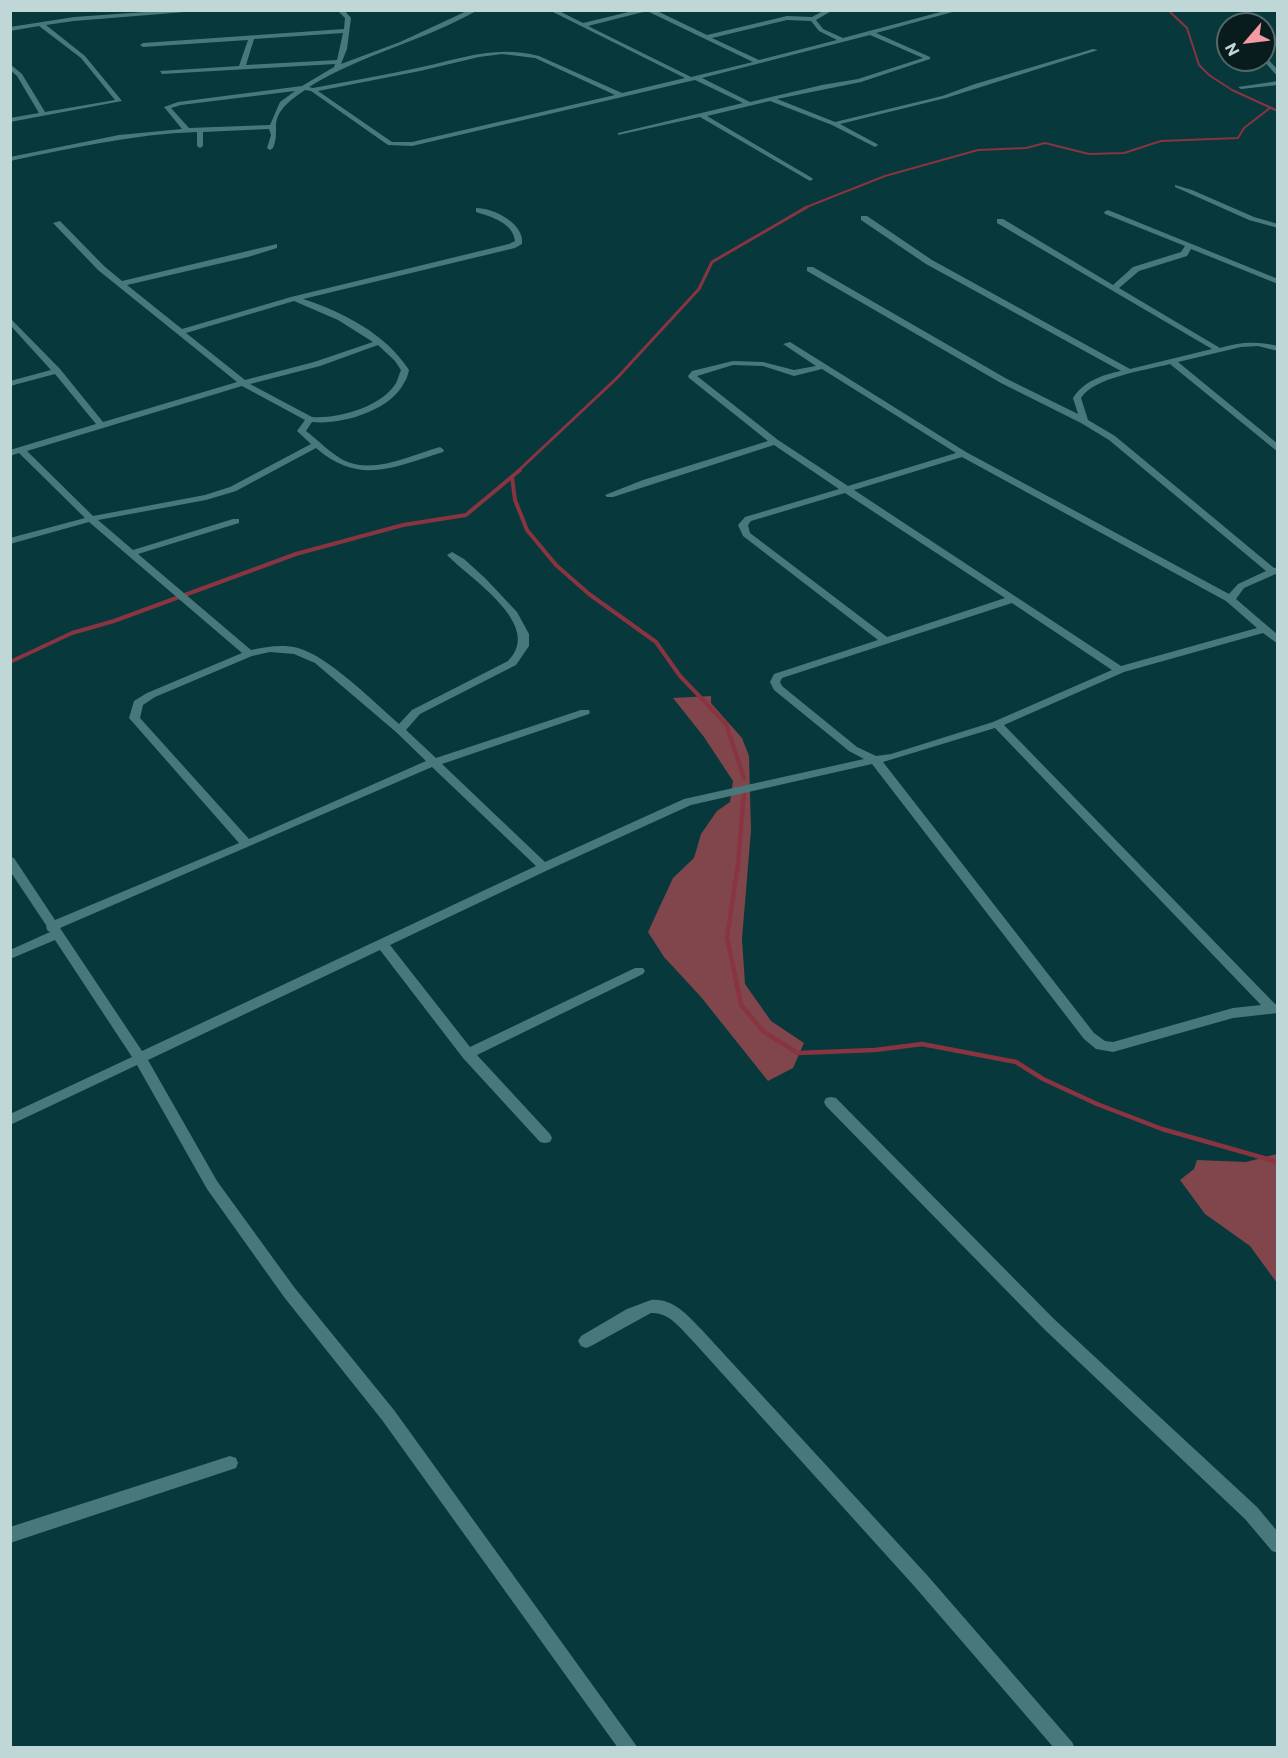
<!DOCTYPE html>
<style>
body{margin:0}
#map{position:relative;width:1288px;height:1758px;overflow:hidden;background:#07383b;font-family:Commissioner,sans-serif}
canvas{display:block}
.frame{position:absolute;inset:0;border:12px solid #c0d7d8;pointer-events:none}
.north{position:absolute;left:1216px;top:12px;width:60px;height:60px;box-sizing:border-box;background:#091c1d;border:2px solid #526768;border-radius:50%;rotate:242deg;font-size:16px;font-weight:700;line-height:24px;text-align:center;color:#c0d7d8}
.north::after{content:'';display:block;margin:auto;width:21px;height:27px;background:#f49aa3;clip-path:polygon(50% 0,100% 100%,50% 72%,0 100%)}
</style>
<div id="map">
<canvas width="1288" height="1758"></canvas>
<div class="frame"></div>
<div class="north">N</div>
</div>
<script>
const context = document.querySelector('canvas').getContext('2d');
context.lineJoin = 'round';
function paint(path, color) {
  context.fillStyle = color;
  context.fill(path, 'evenodd');
}
function stroke(path, color, width, dash) {
  context.strokeStyle = color;
  context.lineWidth = width;
  context.lineCap = dash ? 'butt' : 'round';
  context.setLineDash(dash || []);
  context.stroke(path);
}
const green = new Path2D(`
 M 711,696 L 711,703 L 742,738 L 749,756 L 751,830 L 742,939 L 745,984 L 771,1021 L 804,1043 L 793,1068 L 768,1081 L 701,997 L 664,957 L 648,932 L 673,878 L 694,858 L 701,834 L 717,811 L 730,802 L 733,781 L 704,737 L 673,698 Z
 M 1277,1154 L 1278,1154 L 1277,1283 L 1250,1246 L 1205,1214 L 1180,1180 L 1194,1169 L 1197,1160 L 1246,1162 Z`);
const streamFar3 = new Path2D(`
 M 1168,10 L 1187,28 L 1199,65 L 1209,75 L 1232,90 L 1278,111
 M 804,208 L 885,176 L 978,150 L 1026,148 L 1045,143 L 1089,154 L 1124,153 L 1161,141 L 1238,138 L 1244,128 L 1270,108`);
const streamFar2 = new Path2D(`
 M 518,471 L 617,378 L 699,289 L 712,262 L 807,207`);
const streamFar1 = new Path2D(`
 M 512,477 L 515,500 L 527,530 L 556,565 L 589,594 L 656,642 L 680,676 L 726,724 L 744,778
 M 10,662 L 72,633 L 114,621 L 296,554 L 403,525 L 466,515 L 520,470
 M 743,804 L 744,794`);
const stream = new Path2D(`
 M 743,803 L 738,865 L 727,937 L 741,1005 L 764,1032 L 798,1053 L 875,1050 L 922,1044 L 1016,1062 L 1043,1079 L 1097,1104 L 1162,1129 L 1278,1162`);
const street = new Path2D(`
 M 174,10 L 210,10 L 74,21 L 46,25 L 85,56 L 122,101 L 10,122 L 10,118 L 39,113 L 17,76 L 10,70 L 10,64 L 22,74 L 45,112 L 115,100 L 81,58 L 39,26 L 10,31 L 10,27 L 74,17 Z
 M 337,10 L 344,10 L 351,18 L 347,49 L 341,64 L 400,42 L 469,10 L 478,10 C 424,41 362,54 309,87 L 313,88 C 349,81 385,75 422,67 C 464,58 495,45 539,56 L 622,93 L 685,78 L 549,10 L 557,10 L 583,23 L 637,10 L 655,10 L 707,35 L 787,16 L 812,17 L 825,10 L 833,10 L 816,20 L 823,29 L 843,38 L 948,10 L 960,10 L 876,33 L 930,57 L 930,59 L 861,82 L 777,99 L 835,122 L 942,96 L 975,84 L 1093,49 L 1098,50 L 946,98 L 840,124 L 877,144 L 878,145 L 875,147 L 832,125 L 770,101 L 707,116 L 812,178 L 813,179 L 810,181 L 700,117 L 618,135 L 618,133 L 743,103 L 695,80 L 412,146 L 388,145 L 311,91 L 305,90 C 292,99 275,110 276,128 C 276,136 276,140 273,148 L 270,150 L 267,148 L 271,135 L 269,129 L 203,132 L 203,146 L 200,148 L 197,146 L 197,132 C 134,134 72,148 10,161 L 10,157 L 119,135 L 182,129 L 164,107 L 178,102 L 302,86 L 334,67 L 335,64 L 162,74 L 160,71 L 239,66 L 248,40 L 143,47 L 140,45 L 143,43 L 344,29 L 345,18 ZM 647,11 L 753,62 L 691,77 L 588,26 ZM 787,20 L 811,21 L 819,31 L 837,40 L 759,60 L 712,38 ZM 343,33 L 337,60 L 246,65 L 254,39 ZM 870,35 L 923,58 L 858,79 L 822,85 L 750,102 L 702,78 ZM 502,54 L 535,58 L 615,95 L 412,142 L 392,142 L 318,91 L 420,71 L 479,57 ZM 295,91 L 280,102 L 270,125 L 189,128 L 171,108 L 181,105 Z
 M 1278,41 L 1278,45 L 1264,51 L 1264,47 Z
 M 1264,55 L 1278,70 L 1278,77 L 1263,60 Z
 M 1278,81 L 1278,85 L 1241,89 L 1238,87 Z
 M 1175,185 L 1192,190 L 1254,217 L 1278,224 L 1278,228 L 1249,220 L 1175,187 Z
 M 476,208 C 494,208 525,224 522,244 L 515,248 L 303,299 C 343,312 386,334 409,370 C 408,374 407,379 404,383 C 390,411 341,425 312,422 L 306,431 C 318,440 329,452 343,460 C 374,475 410,455 440,447 L 444,450 L 443,452 C 394,467 360,486 316,448 L 236,491 L 206,500 L 98,520 L 133,550 L 233,519 L 239,519 L 239,523 L 138,554 L 251,650 C 266,647 282,644 298,648 C 328,656 374,702 399,724 L 412,710 L 508,661 C 545,625 469,578 447,555 L 452,552 L 464,559 L 485,578 L 517,612 L 529,634 L 529,646 L 516,665 L 420,714 L 406,730 L 436,758 L 581,710 L 589,710 L 590,712 L 589,714 L 442,764 L 545,862 L 684,799 L 864,759 L 849,751 L 774,690 L 770,682 L 774,674 L 878,640 L 743,536 L 738,525 L 745,517 L 839,489 L 774,445 L 613,497 L 607,497 L 605,495 L 643,480 L 768,441 L 689,378 L 688,376 L 692,371 L 733,361 L 763,362 L 794,370 L 816,366 L 783,344 L 790,342 L 966,452 L 1229,594 L 1238,584 L 1266,571 L 1109,440 L 1081,423 L 1001,383 L 807,271 L 807,267 L 813,267 L 1007,379 L 1078,414 L 1073,398 C 1084,381 1102,375 1121,371 L 926,264 L 861,220 L 861,216 L 867,216 L 932,260 L 1130,369 L 1212,349 L 997,223 L 997,219 L 1003,219 L 1113,285 L 1133,267 L 1181,252 L 1185,246 L 1105,214 L 1104,212 L 1108,210 L 1278,279 L 1278,284 L 1191,249 L 1187,256 L 1139,271 L 1119,288 L 1220,348 C 1242,342 1255,341 1278,346 L 1278,351 L 1258,346 L 1241,347 L 1178,362 L 1278,444 L 1278,452 L 1170,364 C 1147,370 1094,377 1081,398 L 1088,420 L 1115,436 L 1274,568 L 1278,567 L 1278,573 L 1244,588 L 1236,599 L 1278,635 L 1278,644 L 1263,633 L 1124,672 L 1004,725 L 1275,1004 L 1278,1003 L 1278,1013 L 1233,1018 L 1113,1052 L 1096,1049 L 1084,1039 L 872,764 L 691,805 L 548,870 L 390,945 L 470,1047 L 635,968 L 643,968 L 645,971 L 643,974 L 477,1055 L 550,1134 L 552,1138 L 550,1142 L 545,1143 L 540,1142 L 463,1058 L 380,950 L 148,1060 L 217,1181 L 294,1287 L 394,1410 L 638,1748 L 618,1748 L 382,1420 L 284,1297 L 207,1189 L 137,1065 L 10,1125 L 10,1114 L 132,1057 L 55,940 L 10,959 L 10,950 L 50,932 L 47,930 L 46,925 L 10,871 L 10,857 L 14,858 L 55,920 L 239,843 L 129,718 L 134,701 L 147,693 L 242,653 L 89,522 L 10,544 L 10,538 L 85,518 L 19,453 L 10,456 L 10,450 L 96,424 L 55,374 L 10,386 L 10,381 L 51,370 L 10,325 L 10,318 L 60,369 L 103,422 L 237,382 L 98,270 L 53,223 L 60,221 L 104,266 L 122,281 L 277,244 L 277,248 L 248,257 L 127,285 L 182,329 L 291,297 L 509,244 L 515,241 C 513,223 492,217 476,212 ZM 294,301 L 338,320 L 373,342 L 314,362 L 245,380 L 186,333 ZM 378,345 L 395,361 L 401,370 C 399,374 398,379 396,383 C 382,407 337,419 312,417 L 250,384 L 320,366 ZM 733,365 L 763,366 L 794,376 L 822,369 L 956,453 L 848,486 L 778,440 L 697,376 ZM 242,386 L 305,420 L 297,431 L 311,444 L 230,487 L 205,495 L 93,516 L 27,451 ZM 962,457 L 1226,601 L 1257,628 L 1121,666 L 854,490 ZM 845,493 L 1005,598 L 887,637 L 750,533 L 748,525 L 751,521 ZM 1012,603 L 1112,670 L 993,722 L 891,754 L 876,756 L 857,747 L 782,686 L 780,682 L 782,678 ZM 270,652 L 294,654 L 315,663 L 396,732 L 426,761 L 249,839 L 140,718 L 143,705 L 155,697 L 252,656 ZM 995,728 L 1261,1005 L 1233,1008 L 1113,1042 L 1105,1041 L 1094,1033 L 883,762 ZM 432,767 L 536,866 L 142,1051 L 60,928 Z
 M 831,1097 L 836,1098 L 1054,1319 L 1257,1507 L 1278,1532 L 1278,1553 L 1272,1551 L 1245,1519 L 1044,1329 L 826,1106 L 824,1102 L 826,1098 Z
 M 651,1300 C 673,1298 687,1315 701,1329 L 927,1575 L 1072,1742 L 1075,1748 L 1054,1748 L 915,1587 L 691,1339 C 679,1327 669,1312 651,1313 L 591,1346 L 586,1348 L 581,1346 L 578,1341 L 581,1336 L 627,1309 Z
 M 230,1456 L 236,1458 L 238,1463 L 236,1468 L 10,1543 L 10,1527 Z`);
paint(green, '#80464c');
stroke(streamFar3, '#883441', 2);
stroke(streamFar2, '#883441', 3);
stroke(streamFar1, '#883441', 4);
stroke(stream, '#883441', 4.5);
paint(street, '#48787b');
</script>
